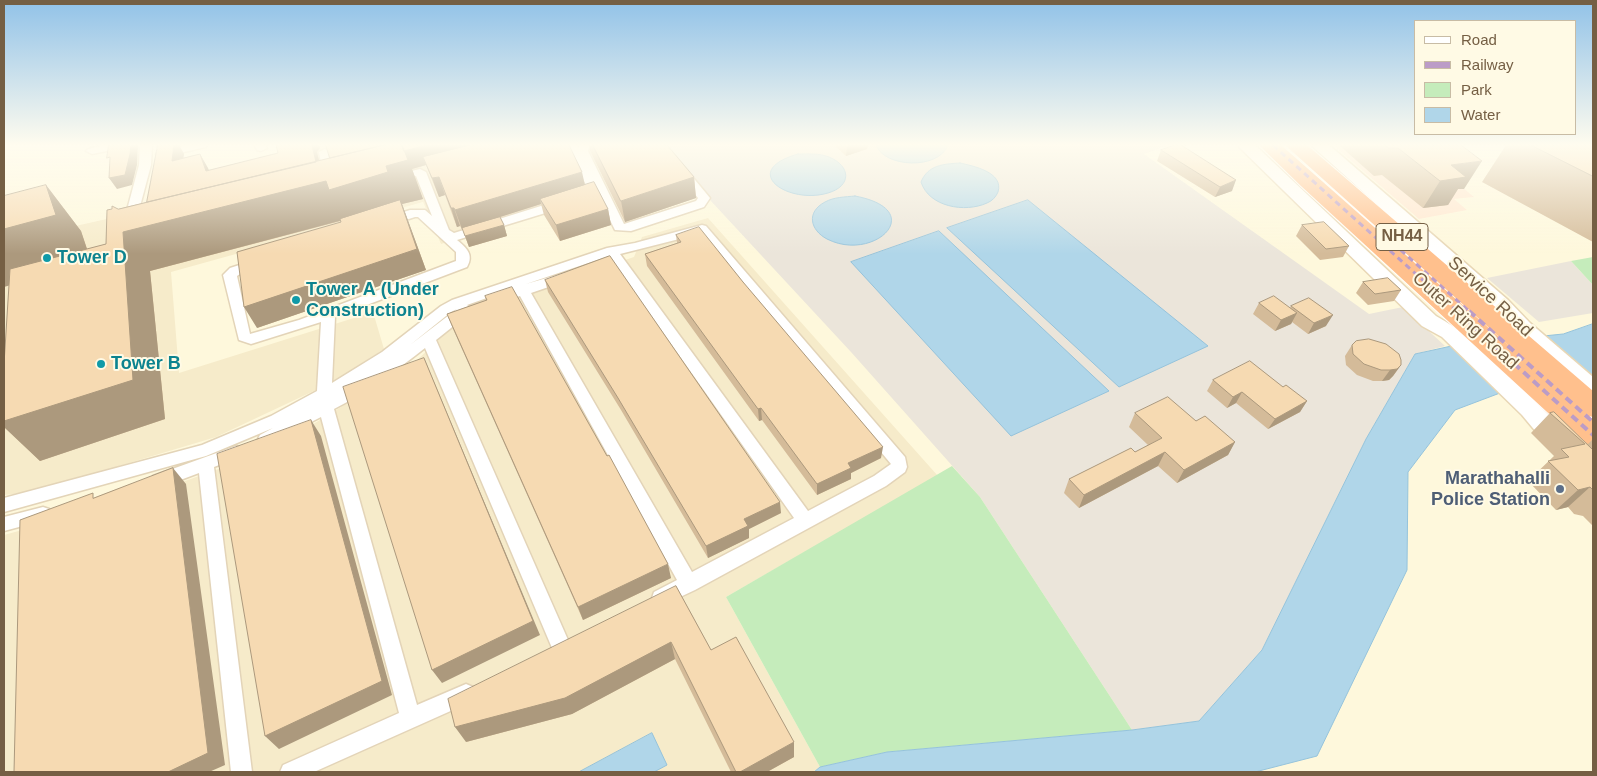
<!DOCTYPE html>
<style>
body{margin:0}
#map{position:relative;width:1597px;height:776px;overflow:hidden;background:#fef8dc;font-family:Arial,sans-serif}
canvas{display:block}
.frame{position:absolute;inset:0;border:5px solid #755f44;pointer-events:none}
.legend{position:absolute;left:1414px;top:20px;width:162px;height:115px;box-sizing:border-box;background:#fffae5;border:1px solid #c8bca5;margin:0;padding:6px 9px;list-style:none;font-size:15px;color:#755f44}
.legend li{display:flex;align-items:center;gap:10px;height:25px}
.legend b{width:25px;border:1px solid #c8bca5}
</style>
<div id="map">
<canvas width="1597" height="776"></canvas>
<div class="frame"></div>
<ul class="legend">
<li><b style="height:6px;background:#fff"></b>Road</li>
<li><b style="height:6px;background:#bb9cc7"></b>Railway</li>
<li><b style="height:14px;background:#c5ecbb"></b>Park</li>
<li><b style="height:14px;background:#b0d6e9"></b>Water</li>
</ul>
</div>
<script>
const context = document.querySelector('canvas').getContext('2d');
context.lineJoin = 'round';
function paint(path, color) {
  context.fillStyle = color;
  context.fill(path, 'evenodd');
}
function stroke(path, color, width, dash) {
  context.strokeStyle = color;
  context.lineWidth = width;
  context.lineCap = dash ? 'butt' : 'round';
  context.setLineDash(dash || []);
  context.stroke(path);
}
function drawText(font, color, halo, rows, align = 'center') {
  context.font = font + ' Arial,sans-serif';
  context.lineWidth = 4;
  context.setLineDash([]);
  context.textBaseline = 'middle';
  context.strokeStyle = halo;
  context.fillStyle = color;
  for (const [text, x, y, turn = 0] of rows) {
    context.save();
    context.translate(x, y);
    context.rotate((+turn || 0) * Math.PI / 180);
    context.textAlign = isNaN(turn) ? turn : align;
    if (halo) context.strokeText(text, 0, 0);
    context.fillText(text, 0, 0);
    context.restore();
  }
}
const residential = new Path2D(`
 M 294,145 L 577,145 L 602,196 L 441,244 L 423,202 L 171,272 L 179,373 L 373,312 L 384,349 L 335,381 L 216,437 L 32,492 L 4,495 L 4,235 L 53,231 L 120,216 L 215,187 Z
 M 708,218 L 938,476 L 726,597 L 820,767 L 813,772 L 4,772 L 4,535 L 132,500 L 269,451 L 415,362 L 454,325 L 470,312 L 634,257 L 642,237 Z`);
const commercial = new Path2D(`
 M 1333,145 L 1457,145 L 1479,158 L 1443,171 L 1474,197 L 1454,199 L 1467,210 L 1419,219 Z`);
const industrial = new Path2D(`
 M 665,145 L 1188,145 L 1164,147 L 1144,154 L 1369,314 L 1403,307 L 1445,346 L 1415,354 L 1366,439 L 1262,650 L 1199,721 L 1132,730 L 980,497 L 851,352 L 710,200 Z
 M 1571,261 L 1593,285 L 1593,313 L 1539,322 L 1487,278 Z`);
const green = new Path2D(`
 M 1593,257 L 1593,285 L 1571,261 Z
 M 952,466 L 980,497 L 1132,730 L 887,752 L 820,767 L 726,597 Z`);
const water = new Path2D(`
 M 876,145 L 948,145 C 939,170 884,168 876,145 Z
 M 798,154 C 808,154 819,153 829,157 C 851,166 852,186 828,193 C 788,205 738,171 798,154 Z
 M 960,163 C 973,166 1004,172 998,192 C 996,197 992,201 987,203 C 965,213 929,207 921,182 C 928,165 943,164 960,163 Z
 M 855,196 C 930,210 874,263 827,239 C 810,230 806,212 825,202 C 834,197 845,197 855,196 Z
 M 1028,200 L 1208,346 L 1119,387 L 947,228 Z
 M 939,231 L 1109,391 L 1011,436 L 851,262 Z
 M 1593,324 L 1593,377 L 1500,393 L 1455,410 L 1408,472 L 1407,570 L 1317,756 L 1255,772 L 814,772 L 820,767 L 887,752 L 1132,730 L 1199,721 L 1262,650 L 1366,439 L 1415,354 L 1456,345 L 1563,334 Z
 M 652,733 L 667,765 L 654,772 L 579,772 Z`);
const street = new Path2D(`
 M 105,145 L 127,145 L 126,147 L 92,154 L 86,151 L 88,149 Z
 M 140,145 L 152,145 L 151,165 L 139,210 L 133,214 L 127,210 L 139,165 Z
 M 187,145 L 207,145 L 206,147 L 162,157 L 156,154 L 158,152 Z
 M 254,145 L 265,145 L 267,148 L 261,151 L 257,150 Z
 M 566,145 L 577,145 L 578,148 L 579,145 L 590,145 L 588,151 L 624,224 L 696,201 L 698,198 L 655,145 L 666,145 L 710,198 L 704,207 L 631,231 L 615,230 L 598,196 L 588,200 L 582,196 L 589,191 Z
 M 325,149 L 331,152 L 336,178 L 330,181 L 324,178 L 319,152 Z
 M 420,169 L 426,172 L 449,230 L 454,233 L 557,201 L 561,200 L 567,204 L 565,207 L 457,240 C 467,248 474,255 467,267 L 335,317 L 332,383 L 382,352 L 441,306 L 452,300 L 607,248 L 635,243 L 702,225 L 706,226 L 905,457 L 907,467 L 905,472 L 886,486 L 695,590 L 661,606 L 654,604 L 652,598 L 654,592 L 677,580 L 520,296 L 498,303 L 493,302 L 491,299 L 493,296 L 515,288 L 467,305 L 473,309 L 471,312 L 436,340 L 572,649 L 569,655 L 562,658 L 555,655 L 425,348 C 396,371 367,392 334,409 L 417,705 L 466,684 L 473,687 L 476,694 L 473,701 L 314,772 L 280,772 L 283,765 L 399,713 L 321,417 L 266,445 L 260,443 L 258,439 L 260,435 L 273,428 L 206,456 L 4,512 L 4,498 L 202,445 L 271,416 L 317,391 L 321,322 L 251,344 L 239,340 L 223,275 L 230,268 L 410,210 L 425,210 L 432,216 L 416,176 L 394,181 L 388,178 L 390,176 ZM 415,217 L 418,217 L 456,252 L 456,261 L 299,320 L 250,334 L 237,276 L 240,274 ZM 699,234 L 891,464 L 874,476 L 808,511 L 620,254 ZM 609,256 L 794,518 L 692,572 L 531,293 L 569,280 L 571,277 L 564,273 L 526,284 ZM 457,309 L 410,345 L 451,312 Z
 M 236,446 L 242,448 L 244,452 L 242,456 L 214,467 L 252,772 L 231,772 L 199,473 L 159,488 L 153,486 L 151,481 L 153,476 Z
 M 43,507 L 49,509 L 52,514 L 49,519 L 4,531 L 4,517 Z`);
const secondary = new Path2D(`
 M 1237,145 L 1255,145 L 1436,316 C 1460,329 1474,343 1494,361 C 1528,393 1559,427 1593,458 L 1593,483 L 1584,480 L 1542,439 L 1522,415 L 1442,337 L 1422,326 Z
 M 1311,145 L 1329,145 L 1508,300 L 1530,323 L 1593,377 L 1593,397 L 1585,395 L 1516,333 L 1494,310 Z`);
const highway = new Path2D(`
 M 1259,145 L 1281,145 L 1516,352 L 1285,145 L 1307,145 L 1593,391 L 1593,417 L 1589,416 L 1593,420 L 1593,448 L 1583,445 L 1301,186 Z`);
const railFar1 = new Path2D(`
 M 1273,145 L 1458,312
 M 1377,229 L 1470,312`);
const rail = new Path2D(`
 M 1456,311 L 1593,435
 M 1469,311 L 1593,422`);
const wall = new Path2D(`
 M 158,145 L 179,145 L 184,154 L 183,158 L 200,154 L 209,171 L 320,148 L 317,152 L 319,161 L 330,158 L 326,145 L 585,185 L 608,209 L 611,225 L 560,241 L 544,215 L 541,204 L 500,217 L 504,225 L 507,236 L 469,247 L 462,228 L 462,229 L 460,226 L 457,227 L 445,195 L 439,197 L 426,165 L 412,169 L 423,199 L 402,204 L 426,270 L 257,328 L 341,222 L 341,221 L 150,271 L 165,419 L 40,461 L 4,427 L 4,364 L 46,185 L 81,231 L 87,249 L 106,244 L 118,209 L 147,202 Z
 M 589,145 L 667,145 L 694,177 L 696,198 L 625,222 L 590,151 Z
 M 834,145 L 868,145 L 867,149 L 846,156 Z
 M 1339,145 L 1461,145 L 1464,189 L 1458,189 L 1448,205 L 1423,208 L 1382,175 L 1374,176 Z
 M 1506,145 L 1593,145 L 1593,242 L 1482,182 Z
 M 1161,150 L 1232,191 L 1215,197 L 1157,161 Z
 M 1302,225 L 1349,246 L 1343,257 L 1320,260 L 1296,236 Z
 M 676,235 L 881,458 L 851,473 L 851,479 L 817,495 L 762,420 L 759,421 L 647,266 L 645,254 L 677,243 Z
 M 545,280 L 781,513 L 749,529 L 749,538 L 708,558 L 621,410 L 548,292 Z
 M 1363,282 L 1401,290 L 1394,301 L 1368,305 L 1356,293 Z
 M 485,296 L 671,578 L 583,620 L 453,329 L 447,314 L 486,300 Z
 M 1259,303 L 1290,308 L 1291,306 L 1326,326 L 1308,334 L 1292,322 L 1291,324 L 1275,331 L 1253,314 Z
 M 1352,345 L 1401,365 L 1393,376 L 1389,380 L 1382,381 L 1373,381 L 1357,375 L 1346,365 L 1345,356 Z
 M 1213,380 L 1307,401 L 1300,412 L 1268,429 L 1236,403 L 1227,408 L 1207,391 Z
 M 1135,413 L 1196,421 L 1235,442 L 1228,455 L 1177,483 L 1158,466 L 1079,508 L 1064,493 L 1069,479 L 1135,452 L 1148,445 L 1129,427 Z
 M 1550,413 L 1588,444 L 1593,439 L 1593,526 L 1583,516 L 1574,514 L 1568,507 L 1556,510 L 1528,481 L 1554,456 L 1531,433 Z
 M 676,586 L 711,650 L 794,757 L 767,772 L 731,772 L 675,659 L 572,714 L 466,742 Z`);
const shadedWall = new Path2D(`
 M 131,145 L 138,145 L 137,165 L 132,185 L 117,189 L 109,178 Z
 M 174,145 L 179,145 L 184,154 L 181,176 L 172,161 Z
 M 312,145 L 319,145 L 320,148 L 317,152 L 324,182 L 332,168 L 427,145 L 505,145 L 423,157 L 426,165 L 412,169 L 423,199 L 402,204 L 426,270 L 257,328 L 244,307 L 343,220 L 150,271 L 165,419 L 40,461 L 4,427 L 4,421 L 123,232 Z
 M 849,145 L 868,145 L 867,149 L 846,156 L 847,146 Z
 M 200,154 L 208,168 L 215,186 L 206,171 Z
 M 1482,161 L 1464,189 L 1458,189 L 1448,205 L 1423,208 L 1440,181 L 1451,165 Z
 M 582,172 L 586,190 L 540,199 L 541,204 L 462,229 L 455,210 Z
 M 439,177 L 445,195 L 439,197 L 432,178 Z
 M 694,177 L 696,198 L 625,222 L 621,201 Z
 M 1236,180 L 1232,191 L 1215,197 L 1220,187 Z
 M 46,185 L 81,231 L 91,261 L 4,287 L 4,229 Z
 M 451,208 L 454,208 L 460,226 L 457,227 Z
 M 608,209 L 611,225 L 560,241 L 556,225 Z
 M 504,225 L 507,236 L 469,247 L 465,236 Z
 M 1297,313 L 1291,324 L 1275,331 L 1281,320 Z
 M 1333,315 L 1326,326 L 1308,334 L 1314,323 Z
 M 424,358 L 540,635 L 442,683 L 432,670 Z
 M 1401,365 L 1393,376 L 1389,380 L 1382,381 L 1390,370 Z
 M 1242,392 L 1236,403 L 1227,408 L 1233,397 Z
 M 1307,401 L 1300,412 L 1268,429 L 1275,419 Z
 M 761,408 L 762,420 L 759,421 L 758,409 Z
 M 311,420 L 321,436 L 392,695 L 279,749 L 265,736 Z
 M 1235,442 L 1228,455 L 1177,483 L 1184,470 Z
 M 883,447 L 881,458 L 851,473 L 851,479 L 817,495 L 817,484 L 848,463 Z
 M 1165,452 L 1158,466 L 1079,508 L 1084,495 Z
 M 173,468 L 186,484 L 225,765 L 209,772 L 168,772 Z
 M 1590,487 L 1568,507 L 1556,510 L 1578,490 Z
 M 780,502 L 781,513 L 749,529 L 749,538 L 708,558 L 706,546 L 744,519 Z
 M 668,564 L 671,578 L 583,620 L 578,607 Z
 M 671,642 L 675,659 L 572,714 L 466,742 L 455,727 Z
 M 794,742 L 794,757 L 767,772 L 740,772 Z`);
const building = new Path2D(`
 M 109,145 L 131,145 L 130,154 L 125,175 L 109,178 L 110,157 L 107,158 Z
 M 158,145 L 174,145 L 172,161 L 200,154 L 206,171 L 278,153 L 276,145 L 312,145 L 316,162 L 147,202 Z
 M 326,145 L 384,145 L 330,158 Z
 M 384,145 L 402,145 L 408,160 L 386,166 L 388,172 L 329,190 L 326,181 L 123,232 L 133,380 L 4,421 L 4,364 L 10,269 L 106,244 L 107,210 L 112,209 L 112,206 L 118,209 Z
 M 402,145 L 427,145 L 404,151 Z
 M 470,145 L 569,145 L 582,172 L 455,210 L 454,208 L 451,208 L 439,177 L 432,178 L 423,157 Z
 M 593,145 L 667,145 L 694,177 L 621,201 Z
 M 1175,145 L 1181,145 L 1236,180 L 1220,187 L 1161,150 Z
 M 1385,145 L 1461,145 L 1482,161 L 1451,165 L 1466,177 L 1440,181 L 1398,148 L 1389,148 Z
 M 1531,145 L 1593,145 L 1593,176 Z
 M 594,182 L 608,209 L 556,225 L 540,199 Z
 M 46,185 L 56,215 L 4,229 L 4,196 Z
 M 400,200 L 417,249 L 244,307 L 237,252 L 341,222 L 340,219 Z
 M 500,217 L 504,225 L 465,236 L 462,228 Z
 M 1324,222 L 1349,246 L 1326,249 L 1302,225 Z
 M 699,227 L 743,282 L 883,447 L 848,463 L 851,468 L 817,484 L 761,408 L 758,409 L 645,254 L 681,242 L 676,235 Z
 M 610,256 L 780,502 L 744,519 L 748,526 L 706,546 L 618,398 L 545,280 Z
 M 1388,278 L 1401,290 L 1375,294 L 1363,282 Z
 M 512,287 L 607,456 L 609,455 L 668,564 L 578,607 L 447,314 L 487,300 L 485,296 Z
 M 1274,296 L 1297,313 L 1281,320 L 1259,303 Z
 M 1309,298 L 1333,315 L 1314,323 L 1291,306 Z
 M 1369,339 L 1386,344 L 1399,354 L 1401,360 L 1401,365 L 1397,369 L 1390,370 L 1381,370 L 1364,364 L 1353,354 L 1352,345 L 1356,341 Z
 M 424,358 L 533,621 L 432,670 L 343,387 Z
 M 1250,361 L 1283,387 L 1286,385 L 1307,401 L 1275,419 L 1242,392 L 1233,397 L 1213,380 Z
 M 1168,397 L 1196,421 L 1205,416 L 1235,442 L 1184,470 L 1165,452 L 1084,495 L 1069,479 L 1131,448 L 1135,452 L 1162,438 L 1135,413 Z
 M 1554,412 L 1593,450 L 1593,490 L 1590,487 L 1578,490 L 1548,461 L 1569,457 L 1561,449 L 1585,444 L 1550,413 Z
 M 311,420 L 382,681 L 265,736 L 217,454 Z
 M 173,468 L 208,753 L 168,772 L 14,772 L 20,520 L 93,493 L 93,498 Z
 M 676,586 L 711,650 L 736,637 L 794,742 L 740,772 L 736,772 L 671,642 L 565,698 L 455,727 L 448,699 Z`);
const markers = [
 [47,258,5,"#0f9aa8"],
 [296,300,5,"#0f9aa8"],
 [101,364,5,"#0f9aa8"],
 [1560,489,5,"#5c6f8a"]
];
const shields = [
 [1402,237,52]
];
const shieldNames = [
 ["NH44",1402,237]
];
const cultureNames = [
 ["Tower D",57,258],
 ["Tower A (Under",306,290],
 ["Construction)",306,311],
 ["Tower B",111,364]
];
const streetNames = [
 ["Service Road",1490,297,43],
 ["Outer Ring Road",1465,321,42]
];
const serviceNames = [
 ["Marathahalli",1550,479],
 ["Police Station",1550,500]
];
paint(residential, '#f6ebca');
paint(commercial, '#ffe7d0');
paint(industrial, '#ebe5da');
paint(green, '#c5ecbb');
paint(water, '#b0d6e9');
stroke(water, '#95c3db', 1);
stroke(street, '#e3d4b8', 3);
stroke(secondary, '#e8d7b6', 3);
stroke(highway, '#fff', 2);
paint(street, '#fff');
paint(secondary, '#fff');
paint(highway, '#ffc08d');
stroke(railFar1, '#bb9cc7', 3, [6, 4.5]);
stroke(rail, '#bb9cc7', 4, [8, 5]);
paint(wall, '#d4bb99');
paint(shadedWall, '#ac997d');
paint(building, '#f6dab2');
stroke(building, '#ac997d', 1);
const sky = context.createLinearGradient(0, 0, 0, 254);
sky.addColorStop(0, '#91c2e8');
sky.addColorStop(0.57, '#fffcef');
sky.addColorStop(1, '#fffcef00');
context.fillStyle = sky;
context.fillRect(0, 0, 1597, 254);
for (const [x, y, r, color] of markers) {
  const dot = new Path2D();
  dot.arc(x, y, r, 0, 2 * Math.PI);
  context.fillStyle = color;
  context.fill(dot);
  stroke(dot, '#fffae5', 2);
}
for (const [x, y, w] of shields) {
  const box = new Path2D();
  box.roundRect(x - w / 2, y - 13.5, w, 27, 4);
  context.fillStyle = '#fffae5';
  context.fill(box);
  stroke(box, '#755f44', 1);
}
drawText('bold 16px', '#755f44', null, shieldNames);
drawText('bold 18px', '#0d838f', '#fffae5', cultureNames, 'left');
drawText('18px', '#755f44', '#fffae5', streetNames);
drawText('bold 18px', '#4e5e75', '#fffae5', serviceNames, 'right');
</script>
